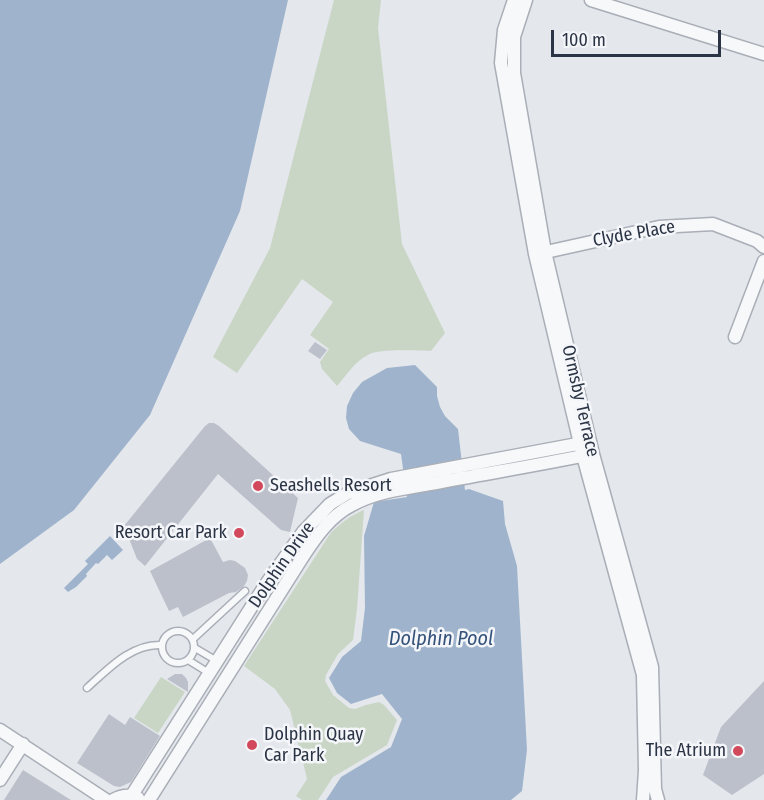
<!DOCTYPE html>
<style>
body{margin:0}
#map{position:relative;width:764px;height:800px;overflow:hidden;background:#e4e7ec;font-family:"Fira Sans Condensed",sans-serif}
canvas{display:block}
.scale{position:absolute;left:551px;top:30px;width:170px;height:27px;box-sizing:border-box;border:3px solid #2b3445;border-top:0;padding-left:8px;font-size:18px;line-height:21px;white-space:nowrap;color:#2b3445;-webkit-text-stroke:4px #f4f6f9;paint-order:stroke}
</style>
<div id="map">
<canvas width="764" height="800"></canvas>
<div class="scale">100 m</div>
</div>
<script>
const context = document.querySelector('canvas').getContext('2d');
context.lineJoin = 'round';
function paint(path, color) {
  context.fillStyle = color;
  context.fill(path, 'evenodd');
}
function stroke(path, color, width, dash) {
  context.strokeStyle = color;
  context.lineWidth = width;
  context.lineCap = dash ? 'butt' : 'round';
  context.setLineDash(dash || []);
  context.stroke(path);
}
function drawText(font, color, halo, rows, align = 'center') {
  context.font = font + ' "Fira Sans Condensed",sans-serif';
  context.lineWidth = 5;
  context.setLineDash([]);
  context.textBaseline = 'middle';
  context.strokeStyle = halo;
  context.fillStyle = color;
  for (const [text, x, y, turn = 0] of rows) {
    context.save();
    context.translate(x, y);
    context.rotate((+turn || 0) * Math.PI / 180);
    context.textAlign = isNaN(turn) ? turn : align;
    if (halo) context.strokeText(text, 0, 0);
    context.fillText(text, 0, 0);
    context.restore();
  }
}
const green = new Path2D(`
 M 334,0 L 381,0 L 378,28 L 402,244 L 445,333 L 431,351 C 416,351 380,348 368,355 C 355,361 346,376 337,386 L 322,369 L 320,362 L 329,349 L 310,335 L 333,302 L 302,279 L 237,373 L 213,357 L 270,248 Z
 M 364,510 L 357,609 L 353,640 L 338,654 L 326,675 L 325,681 L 333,695 L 349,708 L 355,709 L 366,705 L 379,702 L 384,705 L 397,720 L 387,745 L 333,777 L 318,800 L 302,800 L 296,796 L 307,779 L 290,710 L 275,689 L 244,666 L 330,534 C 340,523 350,516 364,510 Z
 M 161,677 L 185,692 L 158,733 L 134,718 Z`);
const water = new Path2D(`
 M 0,0 L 288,0 L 240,211 L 150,415 L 74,510 L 0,564 Z
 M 415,365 L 437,387 L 437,396 L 440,407 L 445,416 L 458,429 L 465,490 L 469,489 L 503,501 L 505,524 L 517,566 L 527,750 L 522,791 L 511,800 L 326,800 L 341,777 L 391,747 L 402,719 L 382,694 L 351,704 L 337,693 L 329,678 L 342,657 L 361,641 L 365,608 L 364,536 L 374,502 L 407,497 L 401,454 L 360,441 L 349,429 L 346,418 L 347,406 L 353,393 L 362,382 L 387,368 Z
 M 110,536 L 123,550 L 112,560 L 107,555 L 98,564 L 96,563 L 86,574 L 87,576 L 76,587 L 68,592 L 64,588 L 88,564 L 85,561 Z`);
const building = new Path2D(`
 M 315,342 L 327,350 L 320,359 L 308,351 Z
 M 209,423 L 214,423 L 219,426 L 298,498 L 290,532 L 281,530 L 218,474 L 145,566 L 137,559 L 124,526 L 205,426 Z
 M 210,538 L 223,562 L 230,560 L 235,561 L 245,568 L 248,575 L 247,581 L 244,586 L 236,592 L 229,593 L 183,617 L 178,607 L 169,611 L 150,571 Z
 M 175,674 L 182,674 L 186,678 L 188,682 L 188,692 L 167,679 Z
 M 764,681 L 764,774 L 732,795 L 703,775 L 721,727 Z
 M 109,714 L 125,725 L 130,717 L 160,736 L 131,782 L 120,787 L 114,786 L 77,763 Z
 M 23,770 L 71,800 L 4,800 Z`);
const service = new Path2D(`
 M162 647a16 16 0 1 1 32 0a16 16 0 1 1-32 0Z
 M 193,639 L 245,591
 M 195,648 L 217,661
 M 188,660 L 209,673
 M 87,688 C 108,669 132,643 162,645`);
const minor = new Path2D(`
 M 514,0 L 504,30 L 501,63 L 535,254 L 583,456 L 643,675 L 645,770 L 643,800
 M 526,0 L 514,37 L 514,73 L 545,252 L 593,454 L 652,667 L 655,789 L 658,800
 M 591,0 L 764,54
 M 537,254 L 659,227 L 713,224 L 757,241 L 764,247
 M 735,337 L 764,261
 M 0,730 L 106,800
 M 0,780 L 23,744
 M 132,795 L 266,584 L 303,532 L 330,504 L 348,493 L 391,479 L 588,442
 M 113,800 C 122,795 129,794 138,798
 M 149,800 L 302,558 C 315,538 330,516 352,505 C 377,491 408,488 436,483 C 488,473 540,465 591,454`);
const markers = [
 [258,486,6,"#d1495b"],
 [239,533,6,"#d1495b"],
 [252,745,6,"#d1495b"],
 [738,751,6,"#d1495b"]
];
const streetNames = [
 ["Clyde Place",634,234,-10],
 ["Ormsby Terrace",580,401,77],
 ["Dolphin Drive",282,565,-55]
];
const poiNames = [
 ["Seashells Resort",270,486],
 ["Resort Car Park",227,533,"right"],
 ["Dolphin Quay",264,735],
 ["Car Park",264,756],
 ["The Atrium",726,751,"right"]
];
const waterNames = [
 ["Dolphin Pool",441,639]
];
paint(green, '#c9d6c5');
paint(water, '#9fb4cc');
paint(building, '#bbc0ca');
stroke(service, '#a9aeb7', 9);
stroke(minor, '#a9aeb7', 15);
stroke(service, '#f7f8fa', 6);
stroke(minor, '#f7f8fa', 12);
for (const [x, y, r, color] of markers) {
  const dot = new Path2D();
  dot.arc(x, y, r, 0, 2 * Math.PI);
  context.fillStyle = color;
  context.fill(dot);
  stroke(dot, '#f4f6f9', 2);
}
drawText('18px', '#2b3445', '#f4f6f9', streetNames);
drawText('18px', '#2b3445', '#f4f6f9', poiNames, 'left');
drawText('italic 20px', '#34527a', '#f4f6f9', waterNames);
</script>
